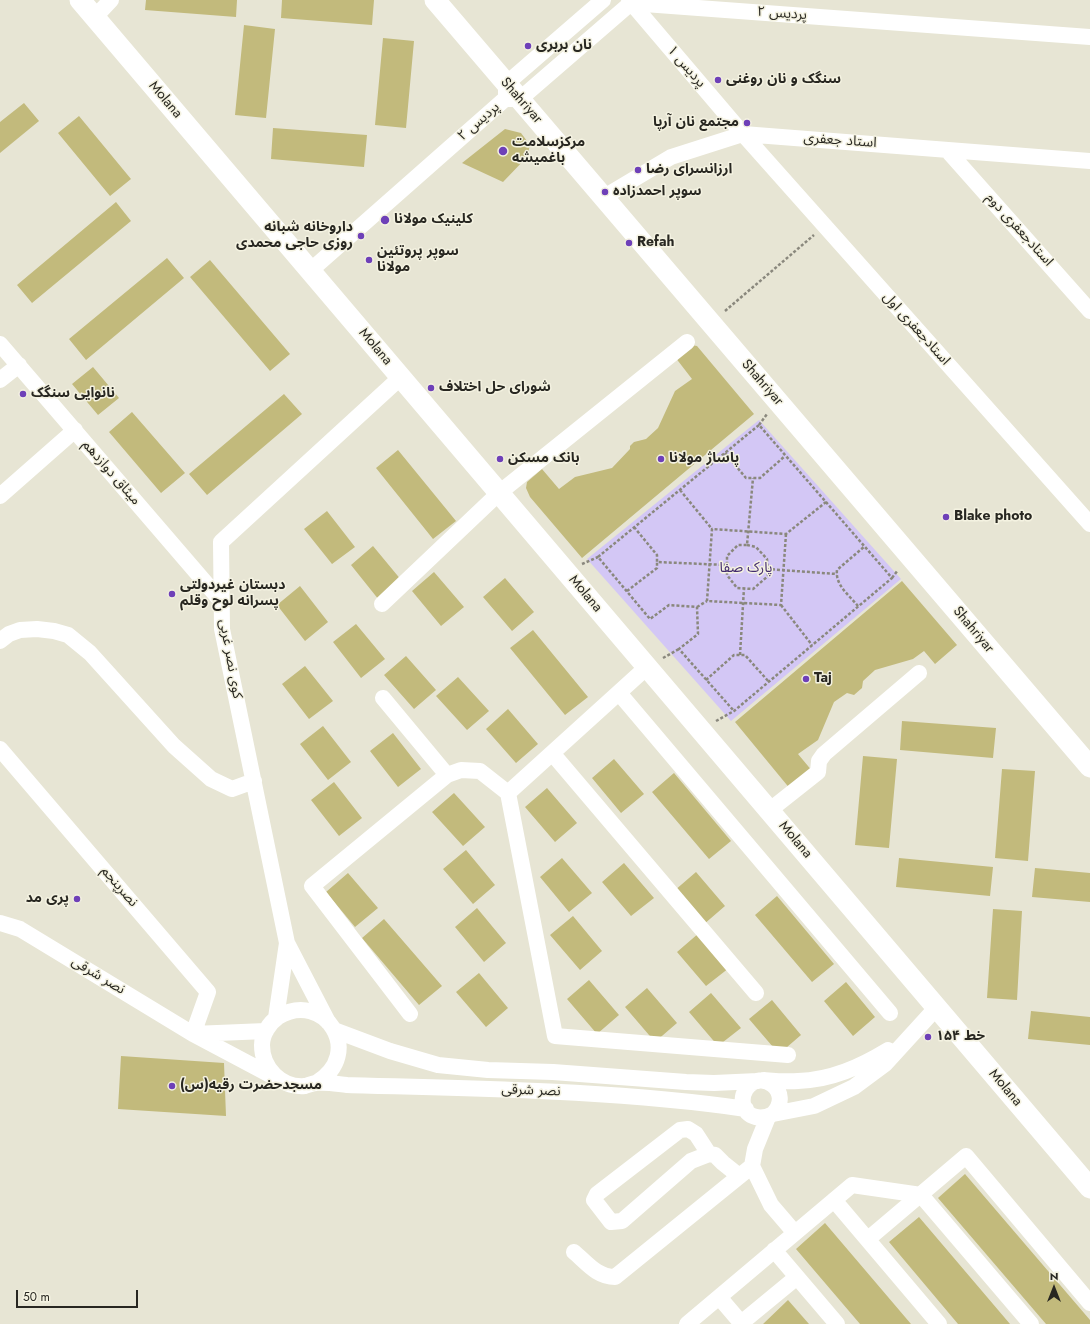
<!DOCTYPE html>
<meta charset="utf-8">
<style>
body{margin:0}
#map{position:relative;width:1090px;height:1324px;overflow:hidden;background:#e7e5d4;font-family:Jost,sans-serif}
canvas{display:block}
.north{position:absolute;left:1034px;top:1268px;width:40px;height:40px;-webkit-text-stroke:3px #f4f2e1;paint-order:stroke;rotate:0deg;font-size:11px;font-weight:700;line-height:16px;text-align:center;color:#282721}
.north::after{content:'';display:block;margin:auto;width:14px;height:18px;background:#282721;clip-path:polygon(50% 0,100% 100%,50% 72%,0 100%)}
.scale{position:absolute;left:16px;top:1290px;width:122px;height:18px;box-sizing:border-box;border:2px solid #282721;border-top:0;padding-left:5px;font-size:12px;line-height:14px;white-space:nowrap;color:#282721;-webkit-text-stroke:3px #f4f2e1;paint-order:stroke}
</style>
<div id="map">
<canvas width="1090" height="1324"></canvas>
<div class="north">N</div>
<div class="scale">50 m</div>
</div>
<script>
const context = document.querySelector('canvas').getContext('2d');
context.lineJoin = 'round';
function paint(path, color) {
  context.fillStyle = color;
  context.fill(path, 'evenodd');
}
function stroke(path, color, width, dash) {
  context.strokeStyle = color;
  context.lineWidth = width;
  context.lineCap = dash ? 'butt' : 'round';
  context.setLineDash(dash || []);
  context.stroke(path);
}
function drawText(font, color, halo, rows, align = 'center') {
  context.font = font + ' Jost,"Noto Sans Arabic",sans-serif';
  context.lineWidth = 3;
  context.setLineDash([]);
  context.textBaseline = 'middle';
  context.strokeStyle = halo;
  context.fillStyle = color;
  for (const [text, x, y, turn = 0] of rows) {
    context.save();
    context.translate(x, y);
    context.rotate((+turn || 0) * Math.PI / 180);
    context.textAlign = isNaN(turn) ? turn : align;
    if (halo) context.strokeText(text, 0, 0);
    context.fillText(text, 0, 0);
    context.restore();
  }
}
const green = new Path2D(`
 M 759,420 L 901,579 L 731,721 L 587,559 Z`);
const building = new Path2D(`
 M 146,0 L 237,0 L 236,17 L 145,10 Z
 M 282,0 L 374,0 L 372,25 L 281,18 Z
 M 244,25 L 275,29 L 266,118 L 235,115 Z
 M 383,38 L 414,41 L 406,128 L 375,125 Z
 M 24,103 L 39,121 L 0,153 L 0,122 Z
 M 79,116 L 131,179 L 110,196 L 58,133 Z
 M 273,128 L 367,135 L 364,167 L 271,159 Z
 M 505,129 L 521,133 L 530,145 L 527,157 L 503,182 L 462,163 Z
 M 116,202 L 131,221 L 32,303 L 17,285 Z
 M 167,258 L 184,278 L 86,360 L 69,339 Z
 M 210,260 L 290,354 L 270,371 L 190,277 Z
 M 691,345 L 697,346 L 754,414 L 582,558 L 530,497 L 526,488 L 527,482 L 542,469 L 559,489 L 575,477 L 612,468 L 630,449 L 630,446 L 634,442 L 646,439 L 658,428 L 675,391 L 692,379 L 675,357 Z
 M 93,367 L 119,398 L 98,415 L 72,384 Z
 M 284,394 L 302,414 L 207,495 L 189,474 Z
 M 132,412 L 185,473 L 161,493 L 109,432 Z
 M 398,450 L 456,521 L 433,539 L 376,468 Z
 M 327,511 L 355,547 L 332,564 L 304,529 Z
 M 373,546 L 402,581 L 379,600 L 351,565 Z
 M 434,572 L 464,607 L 441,626 L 412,591 Z
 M 505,578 L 534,612 L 512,631 L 483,597 Z
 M 902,581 L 957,645 L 935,664 L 924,651 L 913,659 L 875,670 L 863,681 L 862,688 L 854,695 L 847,693 L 834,702 L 818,740 L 798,754 L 813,772 L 791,790 L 735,722 Z
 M 300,586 L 328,622 L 305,641 L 277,605 Z
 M 356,624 L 385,659 L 361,678 L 333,642 Z
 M 533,630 L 588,697 L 565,715 L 510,648 Z
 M 406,656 L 436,690 L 414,709 L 384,675 Z
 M 305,666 L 333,701 L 309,719 L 282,684 Z
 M 458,677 L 489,711 L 467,730 L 436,696 Z
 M 508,709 L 538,744 L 516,763 L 486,729 Z
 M 902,721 L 996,728 L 993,758 L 900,750 Z
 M 323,726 L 351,762 L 328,780 L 300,744 Z
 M 393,733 L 421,769 L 398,787 L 370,751 Z
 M 863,756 L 897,759 L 889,848 L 855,845 Z
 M 614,759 L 644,794 L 621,813 L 592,778 Z
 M 1002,769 L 1035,771 L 1028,861 L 995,858 Z
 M 674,773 L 731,841 L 709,859 L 652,792 Z
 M 334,782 L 362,818 L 339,836 L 311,800 Z
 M 547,788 L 577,823 L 555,842 L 525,807 Z
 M 454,793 L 485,827 L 463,846 L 432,812 Z
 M 466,850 L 495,885 L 473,904 L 443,869 Z
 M 562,858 L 592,893 L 569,912 L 540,877 Z
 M 899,858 L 993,867 L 990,896 L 896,887 Z
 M 624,863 L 654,898 L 631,916 L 602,882 Z
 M 1035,868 L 1090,873 L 1090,902 L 1032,897 Z
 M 696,872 L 725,906 L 703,925 L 674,891 Z
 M 348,873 L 378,908 L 355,927 L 326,892 Z
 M 777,896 L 834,964 L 812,982 L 755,915 Z
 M 477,908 L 506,943 L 484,962 L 455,927 Z
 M 993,909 L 1022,911 L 1017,1000 L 987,998 Z
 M 573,916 L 602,951 L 580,970 L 550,935 Z
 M 384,919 L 442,986 L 419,1005 L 362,938 Z
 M 699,933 L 729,968 L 706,986 L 677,952 Z
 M 479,973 L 508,1008 L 486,1027 L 456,992 Z
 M 589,980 L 619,1015 L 597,1034 L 567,999 Z
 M 846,982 L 875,1017 L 853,1036 L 824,1001 Z
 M 647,988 L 677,1023 L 655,1042 L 625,1007 Z
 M 711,993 L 741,1028 L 718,1046 L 689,1012 Z
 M 772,1000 L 801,1035 L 779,1054 L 749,1019 Z
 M 1031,1011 L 1090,1017 L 1090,1045 L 1028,1039 Z
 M 121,1056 L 224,1063 L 226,1116 L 118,1109 Z
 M 965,1174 L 1090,1320 L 1090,1324 L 1046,1324 L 938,1198 Z
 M 919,1217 L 1010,1324 L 958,1324 L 889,1242 Z
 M 825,1223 L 911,1324 L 860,1324 L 796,1249 Z
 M 788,1300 L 809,1324 L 763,1324 Z`);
const path = new Path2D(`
 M 725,311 L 814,235
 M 759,425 L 767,414
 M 725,453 L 746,478 L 760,478 L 785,456
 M 680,490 L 712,529
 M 634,527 L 657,555 L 657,562 L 727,565
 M 786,534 L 781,605 L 707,601 L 712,529 L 786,534 L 826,502
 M 747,545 L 756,547 L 767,559 L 768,576 L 753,589 L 737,588 L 727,575 L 727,556 L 738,545 L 747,545 L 753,478
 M 582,564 L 598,557
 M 767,569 L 837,574
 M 892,578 L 898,570
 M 627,591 L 657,568 L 657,562
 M 781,605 L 812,645
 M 858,606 C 849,595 835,585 837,570 L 865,546
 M 697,607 L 707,601
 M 740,655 L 744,588
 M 663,658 L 679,649
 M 706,680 L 734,655 L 745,655 L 769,682
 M 716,721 L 734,711 L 892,578 L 759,425 L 598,557 L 650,619 L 669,605 L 697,607 L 698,634 L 679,649 L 734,711`);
const minor = new Path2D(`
 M 629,0 L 743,134 L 1090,524
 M 95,17 L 111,0
 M 506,95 L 506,84 L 603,0
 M 947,150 L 1090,311
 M 604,197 L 671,157 L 743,134 L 1090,161
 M 310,271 L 505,99 L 520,99 L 631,3 L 1090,37
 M 0,344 L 222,602
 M 0,380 L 19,365
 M 0,496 L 75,430
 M 382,604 L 499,493 L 687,342
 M 0,641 L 9,634 L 20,630 L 37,629 L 54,631 L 68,635 L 90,653 L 174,746 L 211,779 L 232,789 L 254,781
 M 619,693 L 890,1013
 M 383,698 L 447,775
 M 0,749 L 208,992 L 193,1034 L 20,929 L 0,923
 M 552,753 L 756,993
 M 508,793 L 647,667
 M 770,810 L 818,772 L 819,761 L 824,754 L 919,673
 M 410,1014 L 312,886 L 447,775 L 461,770 L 480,771 L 508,793 L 555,1036 L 788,1055
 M 276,1018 L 287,943
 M 328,1022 L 287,943 L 222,629 L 221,542 L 401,377
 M 334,1030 L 390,1051 L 438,1065 L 488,1070 L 553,1072 L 686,1082 L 714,1083 L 758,1081
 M 266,1031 L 193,1034 L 274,1077
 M 764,1080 C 776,1081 787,1082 798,1081 C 831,1080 860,1067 888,1050
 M 316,1083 C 366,1053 324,989 278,1017 C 269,1023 262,1035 262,1045 C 262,1068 281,1088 305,1086 C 309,1085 313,1083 317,1083 C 327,1082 337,1084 347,1085 C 480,1089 614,1090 746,1109
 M 773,1114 C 794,1092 761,1067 746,1089 C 743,1094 742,1099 743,1104 C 747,1119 762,1120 773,1114 L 814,1106 L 854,1087 L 885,1064 L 937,1007
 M 768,1117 L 755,1149 L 752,1166 L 771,1205 L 795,1233
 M 709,1154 L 696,1134 L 688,1129 L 680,1130 L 597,1194 L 594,1200 L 611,1222 L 622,1221 L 691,1161 L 709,1154 L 715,1155 L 723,1163 L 738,1175
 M 834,1200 L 939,1324
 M 868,1239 L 966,1156 L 1090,1303
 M 774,1250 L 837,1324
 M 574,1252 C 587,1263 597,1277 615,1277 L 752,1166
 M 719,1297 L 742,1324
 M 687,1324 L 852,1185 L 921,1195 L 1031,1324
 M 740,1324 L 797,1277`);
const major = new Path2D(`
 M 80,0 L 1090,1188
 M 435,0 L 1090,767`);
const markers = [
 [528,46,4,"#6e40b8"],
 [718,80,4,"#6e40b8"],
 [747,123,4,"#6e40b8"],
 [503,151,5,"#6e40b8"],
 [638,170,4,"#6e40b8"],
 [605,192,4,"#6e40b8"],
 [385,220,5,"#6e40b8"],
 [361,236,4,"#6e40b8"],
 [629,243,4,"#6e40b8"],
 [369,260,4,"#6e40b8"],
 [431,388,4,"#6e40b8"],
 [23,394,4,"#6e40b8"],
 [500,459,4,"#6e40b8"],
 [661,459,4,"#6e40b8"],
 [946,517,4,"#6e40b8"],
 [172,594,4,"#6e40b8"],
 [806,679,4,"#6e40b8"],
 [77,899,4,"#6e40b8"],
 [928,1037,4,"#6e40b8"],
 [172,1086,4,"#6e40b8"]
];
const streetNames = [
 ["پردیس ۲",782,14,4],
 ["پردیس ۱",686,67,49],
 ["Molana",165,100,50],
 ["Shahriyar",521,101,49],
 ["پردیس ۲",479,122,-41],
 ["استاد جعفری",840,141,4],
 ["استادجعفری دوم",1019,230,48],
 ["استادجعفری اول",916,329,48],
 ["Molana",375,347,50],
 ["Shahriyar",762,383,49],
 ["میثاق دوازدهم",111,473,49],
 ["Molana",585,594,50],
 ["Shahriyar",973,630,50],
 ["کوی نصر غربی",230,659,80],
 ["Molana",795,840,50],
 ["نصرپنجم",119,887,49],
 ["نصر شرقی",98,976,31],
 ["Molana",1005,1088,50],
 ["نصر شرقی",531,1091,2]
];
const poiNames = [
 ["نان بربری",536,46],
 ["سنگک و نان روغنی",726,80],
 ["مجتمع نان آرپا",739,123,"right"],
 ["مرکزسلامت",512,143],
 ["باغمیشه",512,159],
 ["ارزانسرای رضا",646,170],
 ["سوپر احمدزاده",613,192],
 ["کلینیک مولانا",394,220],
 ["داروخانه شبانه",353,228,"right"],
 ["روزی حاجی محمدی",353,244,"right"],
 ["Refah",637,243],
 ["سوپر پروتئین",377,252],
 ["مولانا",377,268],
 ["شورای حل اختلاف",439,388],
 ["نانوایی سنگک",31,394],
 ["بانک مسکن",508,459],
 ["پاساژ مولانا",669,459],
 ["Blake photo",954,517],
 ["دبستان غیردولتی",180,586],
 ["پسرانه لوح وقلم",180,602],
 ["Taj",814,679],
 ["پری مد",69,899,"right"],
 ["خط ۱۵۴",936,1037],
 ["مسجدحضرت رقیه(س)",180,1086]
];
const parkNames = [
 ["پارک صفا",746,569]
];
paint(green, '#d3c7f5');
paint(building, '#c2ba7c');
stroke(path, '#8a887d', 2.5, [3, 2]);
stroke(minor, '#fff', 16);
stroke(major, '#fff', 21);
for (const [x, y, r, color] of markers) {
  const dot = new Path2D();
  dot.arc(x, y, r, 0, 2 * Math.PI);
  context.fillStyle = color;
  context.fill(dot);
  stroke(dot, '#f4f2e1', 1.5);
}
drawText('14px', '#282721', '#f4f2e1', streetNames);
drawText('bold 14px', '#282721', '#f4f2e1', poiNames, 'left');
drawText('14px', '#432b6e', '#f4f2e1', parkNames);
</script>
